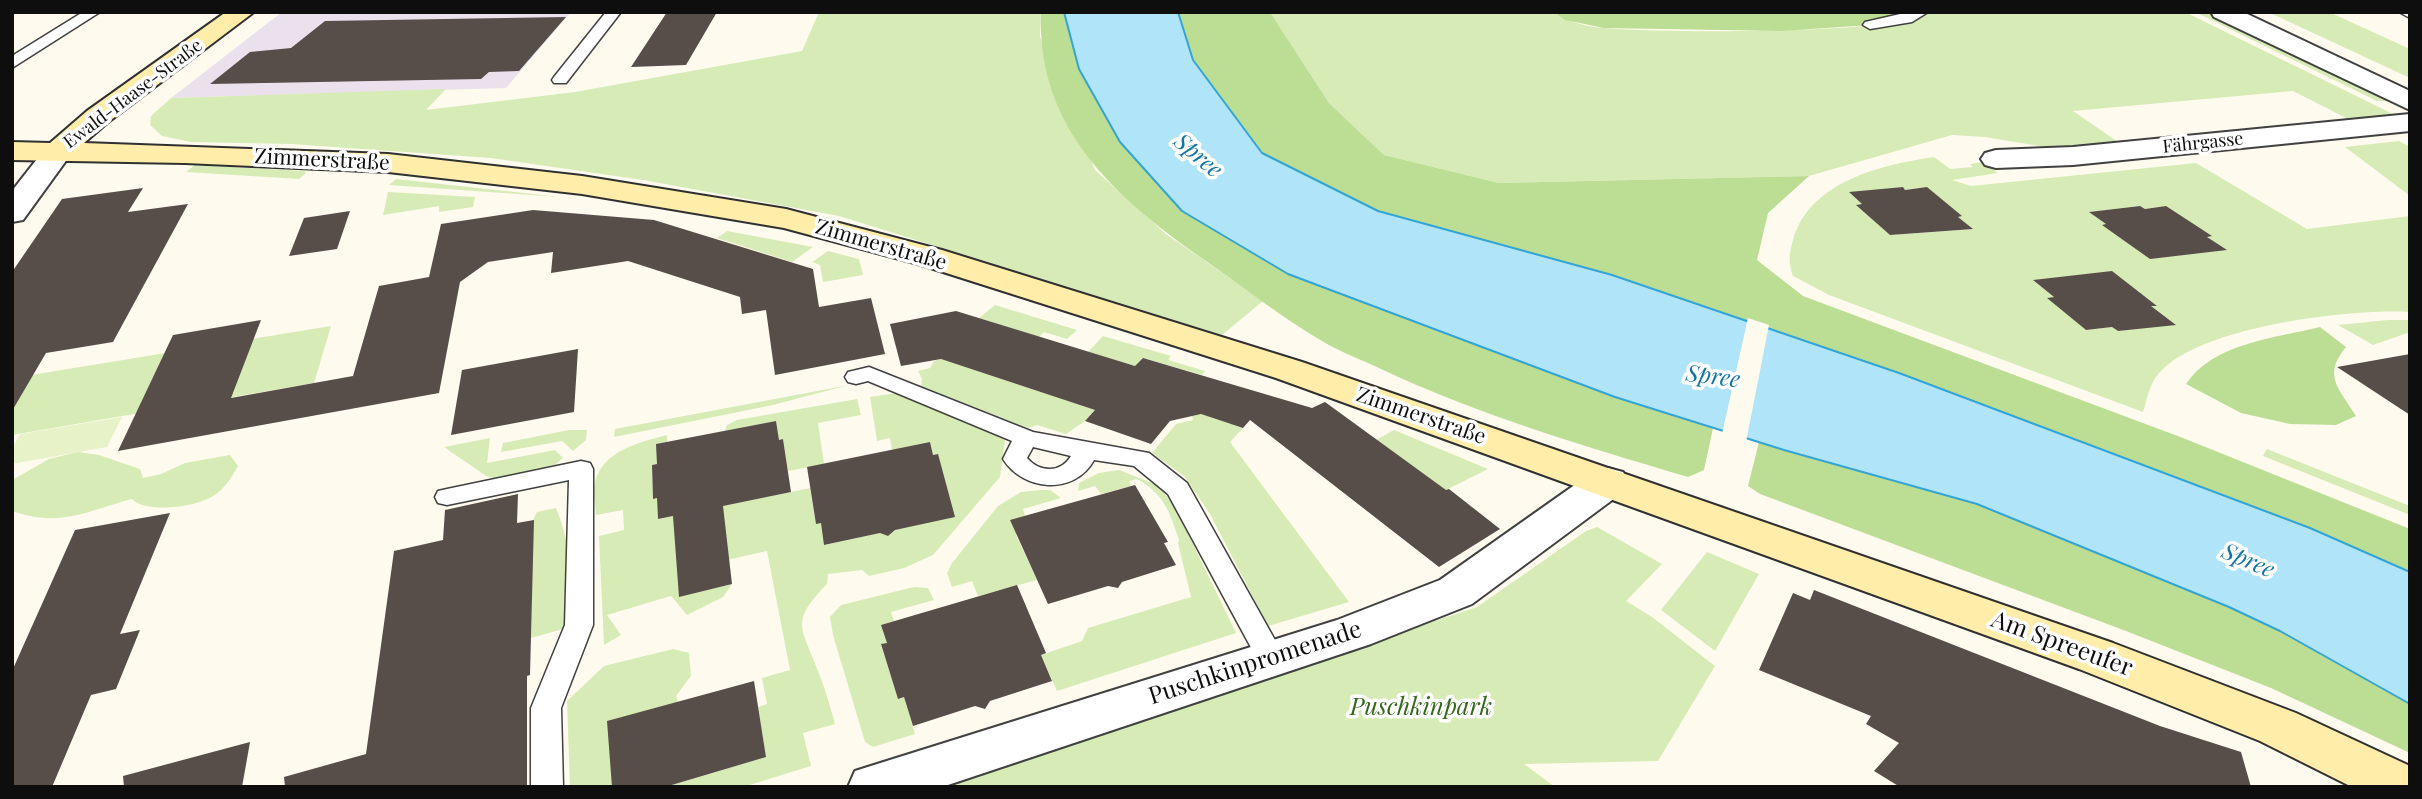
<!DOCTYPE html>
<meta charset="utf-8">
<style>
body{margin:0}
#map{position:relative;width:2422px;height:799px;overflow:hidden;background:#fffaee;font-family:"Playfair Display",serif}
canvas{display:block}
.frame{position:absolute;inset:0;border:14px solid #0e0e0e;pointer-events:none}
</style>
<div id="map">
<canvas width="2422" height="799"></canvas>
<div class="frame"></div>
</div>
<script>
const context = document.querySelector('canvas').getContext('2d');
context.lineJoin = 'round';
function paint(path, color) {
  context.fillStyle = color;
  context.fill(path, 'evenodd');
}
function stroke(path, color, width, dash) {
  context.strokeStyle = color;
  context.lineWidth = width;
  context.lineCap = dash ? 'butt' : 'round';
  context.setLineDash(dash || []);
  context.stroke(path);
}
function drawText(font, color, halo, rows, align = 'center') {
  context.font = font + ' "Playfair Display",serif';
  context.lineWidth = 7;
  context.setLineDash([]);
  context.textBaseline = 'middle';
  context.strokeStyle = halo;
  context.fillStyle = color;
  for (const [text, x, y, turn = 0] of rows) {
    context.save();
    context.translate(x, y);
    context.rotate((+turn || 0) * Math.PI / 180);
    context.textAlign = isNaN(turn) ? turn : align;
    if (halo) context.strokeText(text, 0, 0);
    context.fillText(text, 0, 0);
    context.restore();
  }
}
const industrial = new Path2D(`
 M 282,12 L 571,12 L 506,88 L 171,98 Z`);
const green = new Path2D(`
 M 819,12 L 1041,12 L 1040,37 L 1095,170 L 1166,234 L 1263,301 L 1222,335 L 839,216 L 643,180 L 491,158 L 291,144 L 191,142 L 162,136 L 150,125 L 151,116 L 171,98 L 446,89 L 426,110 L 575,92 L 802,51 Z
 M 1270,12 L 1554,12 C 1568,22 1587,27 1605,28 C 1650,33 1906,35 1930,12 L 2185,12 L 2395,115 L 2350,120 L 2293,91 L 2073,111 L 2121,144 L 2063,150 L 1985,137 L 1952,135 L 1809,176 L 1499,183 L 1384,155 L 1329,103 Z
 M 2195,12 L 2207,12 L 2388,101 L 2377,101 Z
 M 2268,12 L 2329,12 L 2410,49 L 2410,78 Z
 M 2399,141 L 2410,147 L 2410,196 L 2345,147 Z
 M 1934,157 L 1950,169 L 1973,167 L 1970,164 L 1983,162 L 1998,173 L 1952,180 L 1971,186 L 2196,163 L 2307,229 L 2410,216 L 2410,312 C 2353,308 2182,327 2153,382 C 2148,391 2146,403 2143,412 L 1829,295 L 1793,276 C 1788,261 1789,254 1793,240 C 1810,181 1881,165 1934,157 ZM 1902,187 L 1905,190 L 1927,187 L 1961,216 L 1958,217 L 1972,229 L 1890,235 L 1857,205 L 1862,204 L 1850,193 ZM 2140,206 L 2145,209 L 2166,206 L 2210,236 L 2207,237 L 2226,250 L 2173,256 L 2103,225 L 2106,224 L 2090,212 ZM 2088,274 L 2116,275 L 2156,305 L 2151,306 L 2175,324 L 2118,331 L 2112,327 L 2086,330 L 2048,298 L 2054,297 L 2034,281 Z
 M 195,165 L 305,171 L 305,174 L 299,179 L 186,172 Z
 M 396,179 L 560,197 L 389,185 Z
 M 388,192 L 475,197 L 473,207 L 439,212 L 439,206 L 383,215 Z
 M 727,231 L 813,247 L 792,262 L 717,238 Z
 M 828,251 L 859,259 L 863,275 L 823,282 L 820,265 L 812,262 Z
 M 995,305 L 1077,330 L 1067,339 L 1044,332 L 1039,337 L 979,318 Z
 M 2388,320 L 2410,320 L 2410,332 L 2373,345 L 2338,325 Z
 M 331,326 L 314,383 L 12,435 L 12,402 L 31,375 Z
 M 1103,336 L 1171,356 L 1168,360 L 1205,371 L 1202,375 L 1143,358 L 1135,366 L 1088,352 Z
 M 941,359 L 1095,410 L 1085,421 L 1066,434 L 1037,425 L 1028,428 L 921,386 L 922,379 L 918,371 L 930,368 L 934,361 Z
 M 849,385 L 773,405 L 614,437 L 615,429 Z
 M 897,393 L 1005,440 L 1000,477 L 933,555 L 904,568 L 869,576 L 862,570 L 828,574 L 827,584 C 789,623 802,627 818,671 C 825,688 830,706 835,724 L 803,733 L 811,766 L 743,787 L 665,787 L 766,757 L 758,707 L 767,704 L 762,678 L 790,670 L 767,551 L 678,571 L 680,596 L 732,584 L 723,597 L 687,615 L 671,596 L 607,615 L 621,635 L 604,645 L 599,536 L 624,530 L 623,510 L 596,515 C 596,506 592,491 595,482 C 603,450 641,442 667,435 L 667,442 L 657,444 L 657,464 L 652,465 L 653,498 L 657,498 L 658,519 L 810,488 L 816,523 L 821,523 L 825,545 L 880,533 L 888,536 L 895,530 L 938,454 L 933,455 L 930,442 L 892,450 L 890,438 L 877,441 L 870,397 Z
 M 857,399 L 861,415 L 818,423 L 824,464 L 788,471 L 783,439 L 779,440 L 776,421 L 725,431 L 727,425 L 737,420 Z
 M 1201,414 L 1243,428 L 1230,442 L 1349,602 L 1268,626 L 1210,514 L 1184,476 L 1152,453 L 1176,424 L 1193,420 L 1192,416 Z
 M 569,430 L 587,430 L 586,440 L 573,451 L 562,441 L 501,452 L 503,443 Z
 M 1394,430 L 1488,469 L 1446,490 L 1376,440 Z
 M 490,438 L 487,463 L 555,450 L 563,458 L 555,465 L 493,478 L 486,476 L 444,447 Z
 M 2267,449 L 2410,506 L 2410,515 L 2263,456 Z
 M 78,452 L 99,455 L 140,469 L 143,478 L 161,474 L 185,463 L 230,455 L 238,466 C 231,478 225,489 213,496 C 196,507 146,514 132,499 C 86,511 61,528 12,511 L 14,479 L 49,459 Z
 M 1119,470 L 1157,485 L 1173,503 L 1236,633 L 1057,691 L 1041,655 L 1082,641 L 1088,628 L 1191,597 L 1178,543 L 1179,540 C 1169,511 1165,495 1137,479 L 1129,481 L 1131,486 L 1101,494 L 1095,486 L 1078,491 L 1079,483 L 1099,473 Z
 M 1040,490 L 1050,490 L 1061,498 L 1023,509 L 1025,516 L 1016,535 L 1037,580 L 978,596 L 972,581 L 952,587 L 947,573 L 952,563 L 998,506 L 1021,492 Z
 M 556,508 C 572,546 574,589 563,629 L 531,638 L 533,520 L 537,512 Z
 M 1597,527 L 1662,564 L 1626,601 L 1652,617 L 1715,666 L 1658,761 L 1524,764 L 1555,787 L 931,787 L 1477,607 L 1586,531 Z
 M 1707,552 L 1759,574 L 1715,651 L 1661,610 Z
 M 914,587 L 928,588 L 934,600 L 891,612 L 894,621 L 881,625 L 887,643 L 881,645 L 898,698 L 904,697 L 915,734 L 873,747 L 865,742 L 833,635 L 830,617 L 841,605 Z
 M 673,649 L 689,653 L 691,676 L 676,696 L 678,702 L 610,787 L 570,787 L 567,701 L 604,666 Z`);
const forest = new Path2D(`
 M 1041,12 L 1064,12 L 1079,69 L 1289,274 L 1615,397 L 1713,428 L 1704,470 L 1688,477 C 1584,446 1478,415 1379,368 C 1360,359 1340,352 1322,341 C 1284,319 1249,291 1213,266 C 1122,203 1036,133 1041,12 Z
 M 1178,12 L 1270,12 L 1329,103 L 1384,155 L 1499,183 L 1809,176 L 1768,213 L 1757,260 L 1803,296 L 2183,438 L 2410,529 L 2410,572 L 2310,528 L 1899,373 L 1612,275 L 1378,211 L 1262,153 L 1193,60 Z
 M 1554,12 L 1914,12 L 1870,25 L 1782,31 L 1604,28 L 1565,20 Z
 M 2320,327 L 2346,347 C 2322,376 2339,388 2356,416 L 2336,425 L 2290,424 L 2241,413 L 2186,384 C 2213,343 2276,338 2320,327 Z
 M 1759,442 L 1977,504 L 2229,607 L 2280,631 L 2410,704 L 2410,753 L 2271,688 L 2126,631 L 1760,494 L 1748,486 Z`);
const pitch = new Path2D(`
 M 122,417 L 107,447 L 12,464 L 12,449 L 20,434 Z`);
const water = new Path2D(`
 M 1064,12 L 1178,12 L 1193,60 L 1262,153 L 1378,211 L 1612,275 L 1899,373 L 2310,528 L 2410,572 L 2410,704 L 2280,631 L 2229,607 L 1977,504 L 1784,450 L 1615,397 L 1288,274 L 1182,211 L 1120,142 L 1079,69 Z`);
const pier = new Path2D(`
 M 1748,318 L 1769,325 L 1746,442 L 1722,434 Z`);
const building = new Path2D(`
 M 667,12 L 717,12 L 686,65 L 631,67 Z
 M 566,17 L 519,71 L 489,72 L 481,79 L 210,84 L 250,52 L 291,48 L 325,21 Z
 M 1903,187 L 1905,190 L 1927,187 L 1962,216 L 1958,217 L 1973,229 L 1890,235 L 1856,205 L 1862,204 L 1849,192 Z
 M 143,188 L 128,212 L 188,204 L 113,342 L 46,353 L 12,411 L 12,272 L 62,199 Z
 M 2140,206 L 2145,209 L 2166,206 L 2212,236 L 2207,237 L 2227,250 L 2150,259 L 2102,225 L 2106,224 L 2089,212 Z
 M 533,210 L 654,220 L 813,269 L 819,307 L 871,298 L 885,354 L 775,375 L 766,310 L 742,314 L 740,297 L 628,261 L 551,273 L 553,252 L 488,262 L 460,282 L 439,393 L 118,451 L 173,335 L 261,320 L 231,398 L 353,376 L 379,286 L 429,277 L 441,224 Z
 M 350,211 L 337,249 L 289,256 L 304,218 Z
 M 2112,271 L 2157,306 L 2151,306 L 2176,325 L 2118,331 L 2112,327 L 2086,330 L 2047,298 L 2054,297 L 2033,280 Z
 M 956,311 L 1135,366 L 1143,358 L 1312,408 L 1325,402 L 1446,490 L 1449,489 L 1500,529 L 1439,567 L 1250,420 L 1243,428 L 1201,414 L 1170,421 L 1151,444 L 1085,421 L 1095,410 L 941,359 L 901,366 L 890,324 Z
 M 578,349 L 574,412 L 451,435 L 462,370 Z
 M 2410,354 L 2410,415 L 2337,367 Z
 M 776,421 L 779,440 L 783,439 L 791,492 L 723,506 L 732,584 L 679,597 L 673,516 L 658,519 L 657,498 L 653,499 L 652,465 L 657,464 L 656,444 Z
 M 930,442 L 933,455 L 938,454 L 955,517 L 895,530 L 888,536 L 880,533 L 824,545 L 821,523 L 816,524 L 807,467 Z
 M 1135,485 L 1168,542 L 1164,543 L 1176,565 L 1122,582 L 1118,588 L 1108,586 L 1048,604 L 1010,520 Z
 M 518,494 L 517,523 L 534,520 L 530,675 L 527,676 L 527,787 L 285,787 L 284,777 L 366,754 L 394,551 L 443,540 L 445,510 Z
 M 170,513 L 120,634 L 140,630 L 116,689 L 91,695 L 52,787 L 12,787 L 12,671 L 75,530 Z
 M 1017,585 L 1046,653 L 1041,655 L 1052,681 L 990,701 L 985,709 L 975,706 L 913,726 L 904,697 L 898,699 L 881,644 L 887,643 L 881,625 Z
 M 1814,590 L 2160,726 L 2241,752 L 2251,787 L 1900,787 L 1874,771 L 1899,743 L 1866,724 L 1871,716 L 1759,670 L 1793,593 L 1810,600 Z
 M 754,681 L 766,757 L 665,787 L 612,787 L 607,721 Z
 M 250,742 L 242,787 L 124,787 L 123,776 Z`);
const lane = new Path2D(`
 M 83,12 L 100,12 L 12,68 L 12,56 Z
 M 606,12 L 621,12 L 566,83 L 554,83 L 552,80 L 554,77 Z
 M 1909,12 L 1928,12 L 1912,22 L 1870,29 L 1863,25 L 1865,22 Z
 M 2399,12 L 2410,12 L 2410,18 Z
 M 869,367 L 1033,432 L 1149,453 L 1187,483 L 1285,658 L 1281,666 L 1271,669 L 1261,666 L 1168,494 L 1134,466 L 1094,460 C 1074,496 1023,491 1003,459 L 1012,441 L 868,381 L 856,384 L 848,382 L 845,377 L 848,372 ZM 1033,447 L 1071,456 C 1061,473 1040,473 1027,458 Z
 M 581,461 L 590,463 L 593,469 L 593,625 L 561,708 L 563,787 L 531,787 L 531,708 L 565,625 L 569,480 L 447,505 L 438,503 L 435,497 L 438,491 L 447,489 Z`);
const street = new Path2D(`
 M 2211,12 L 2243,12 L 2410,91 L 2410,110 L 2214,17 Z
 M 2410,114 L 2410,131 L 2073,165 L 1996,168 L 1985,165 L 1981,159 L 1985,153 L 1996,150 L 2073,147 Z
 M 58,142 L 68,145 L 73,151 L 23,220 L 12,222 L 12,191 L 48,145 Z
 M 1608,468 L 1623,472 L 1629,482 L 1623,492 L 1472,604 L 1371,644 L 942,787 L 848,787 L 855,771 L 874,765 L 1337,620 L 1440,580 L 1593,472 Z`);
const secondary = new Path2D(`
 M 226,12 L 254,12 L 107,123 L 84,143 L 388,154 L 582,176 L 786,209 L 942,250 L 1302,362 L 2113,643 L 2296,713 L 2410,766 L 2410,787 L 2352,787 L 2260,741 L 2079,669 L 1276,378 L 918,264 L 784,228 L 582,194 L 388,172 L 185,163 L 12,160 L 12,142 L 50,143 L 87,111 Z`);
const farStreetnames = [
 ["Ewald-Haase-Straße",133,94,-37],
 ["Fährgasse",2203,143,-6]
];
const streetNames = [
 ["Zimmerstraße",322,160,3],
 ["Zimmerstraße",881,245,16],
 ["Zimmerstraße",1421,416,19]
];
const waterNames = [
 ["Spree",1198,156,40],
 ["Spree",1713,377,7],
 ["Spree",2248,561,23]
];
const nearStreetnames = [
 ["Am Spreeufer",2062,644,20],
 ["Puschkinpromenade",1255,663,-18]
];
const nearParknames = [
 ["Puschkinpark",1421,708]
];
paint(industrial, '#eae1ed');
paint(green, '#d7ebb6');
paint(forest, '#bcdd94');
paint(pitch, '#e8f2c8');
paint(water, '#b0e5f9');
stroke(water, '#34a4d3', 2);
paint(pier, '#fffaee');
paint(building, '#574d49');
stroke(lane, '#414141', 3);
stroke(street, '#414141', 4);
stroke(secondary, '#303030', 4);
paint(lane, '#fff');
paint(street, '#fff');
paint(secondary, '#ffeda9');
drawText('18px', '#0e0e0e', '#fff', farStreetnames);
drawText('21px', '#0e0e0e', '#fff', streetNames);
drawText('italic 23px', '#1174a5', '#fff', waterNames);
drawText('24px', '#0e0e0e', '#fff', nearStreetnames);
drawText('italic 24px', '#33681b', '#fff', nearParknames);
</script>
